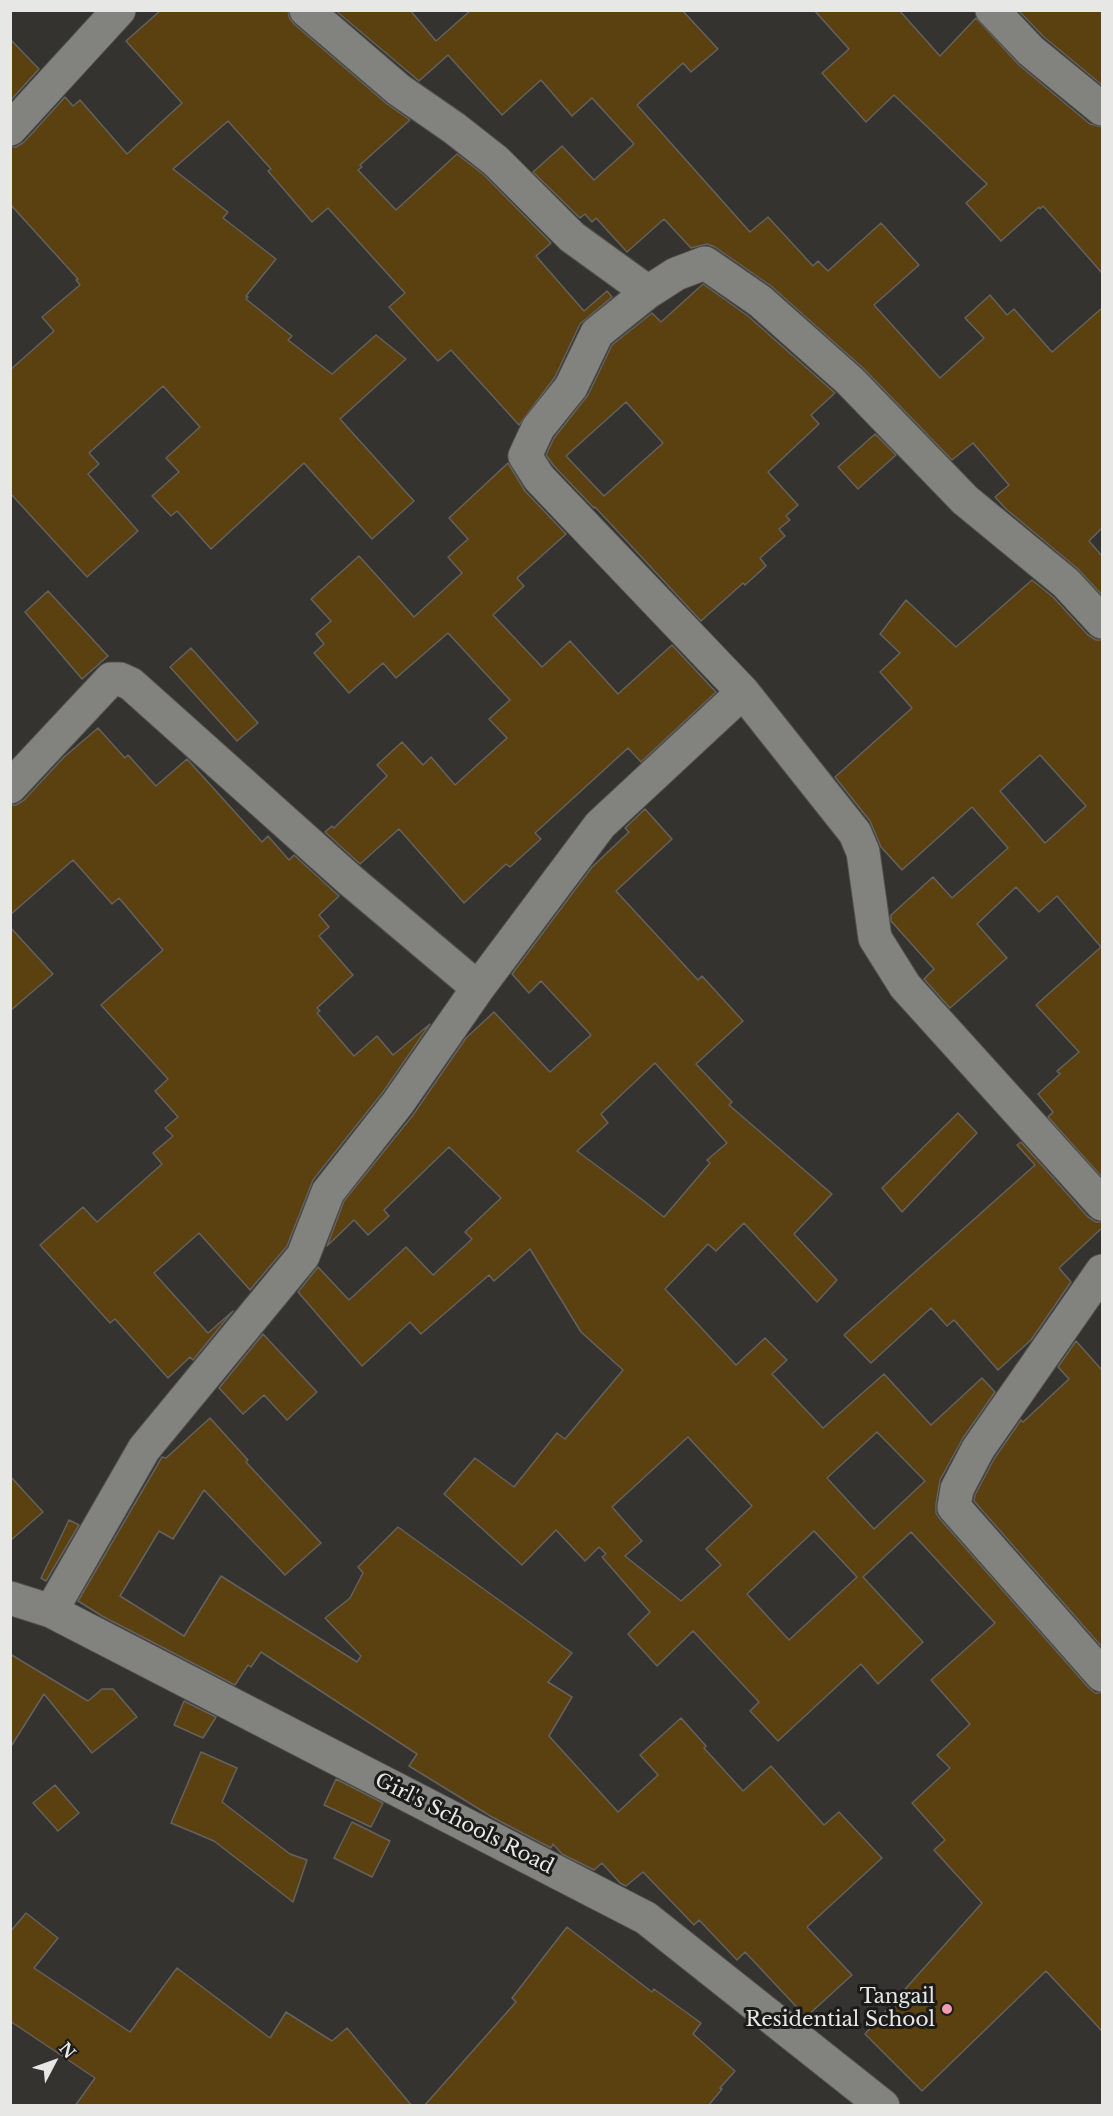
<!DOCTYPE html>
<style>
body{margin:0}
#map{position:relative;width:1113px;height:2116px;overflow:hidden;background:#343330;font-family:"Libre Baskerville",serif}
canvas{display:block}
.frame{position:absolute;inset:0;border:12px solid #e7e7e5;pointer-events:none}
.north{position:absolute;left:24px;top:2032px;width:60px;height:60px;-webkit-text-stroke:4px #1b1b1a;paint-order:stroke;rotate:49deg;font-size:16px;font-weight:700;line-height:24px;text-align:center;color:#e7e7e5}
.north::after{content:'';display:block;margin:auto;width:21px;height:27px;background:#e7e7e5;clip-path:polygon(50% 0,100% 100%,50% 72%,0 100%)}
</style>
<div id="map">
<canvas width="1113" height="2116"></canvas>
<div class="frame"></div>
<div class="north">N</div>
</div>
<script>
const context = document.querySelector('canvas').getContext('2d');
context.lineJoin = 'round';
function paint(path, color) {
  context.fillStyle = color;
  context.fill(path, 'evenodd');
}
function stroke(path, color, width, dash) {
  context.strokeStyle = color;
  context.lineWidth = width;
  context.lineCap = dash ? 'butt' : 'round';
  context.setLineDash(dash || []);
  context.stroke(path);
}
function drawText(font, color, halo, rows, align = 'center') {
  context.font = font + ' "Libre Baskerville",serif';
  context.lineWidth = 6;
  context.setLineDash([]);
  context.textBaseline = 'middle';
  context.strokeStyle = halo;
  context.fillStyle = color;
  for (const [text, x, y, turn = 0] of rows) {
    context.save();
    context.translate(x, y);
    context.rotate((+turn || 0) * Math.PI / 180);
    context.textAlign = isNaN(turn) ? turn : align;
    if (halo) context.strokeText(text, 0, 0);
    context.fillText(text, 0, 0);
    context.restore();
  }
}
const building = new Path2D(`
 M 161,10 L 288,10 L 289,17 L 294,24 L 387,104 L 410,120 L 360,165 L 362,167 L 358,170 L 396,210 L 457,154 L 484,175 L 551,243 L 536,256 L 584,311 L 607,291 L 612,297 L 580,324 L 555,377 L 519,425 L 451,350 L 438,361 L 389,307 L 405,293 L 328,208 L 312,222 L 268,171 L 271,169 L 228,121 L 173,169 L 228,212 L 223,218 L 276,259 L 246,296 L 248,297 L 246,299 L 292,336 L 288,340 L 332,374 L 376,335 L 406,359 L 340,419 L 414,501 L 372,539 L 304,463 L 211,549 L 177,511 L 171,516 L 152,496 L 179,472 L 166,458 L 200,427 L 163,386 L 89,453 L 99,464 L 88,474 L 138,531 L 87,577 L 10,493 L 10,370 L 54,331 L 42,317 L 80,285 L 76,280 L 78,279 L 10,204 L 10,147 L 16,147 L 24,142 L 65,97 L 73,106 L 80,100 L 127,154 L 182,103 L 126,41 Z
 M 335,10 L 410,10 L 436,41 L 471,10 L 682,10 L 718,49 L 691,72 L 683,63 L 637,105 L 750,232 L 768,217 L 813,266 L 818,261 L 828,271 L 881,223 L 919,265 L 874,305 L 940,378 L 984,338 L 965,318 L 990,295 L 1007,315 L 1014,309 L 1052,352 L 1102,308 L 1102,528 L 1089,541 L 1102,556 L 1102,595 L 1078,569 L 1006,509 L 995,497 L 1009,485 L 973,443 L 952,460 L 863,368 L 771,286 L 715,247 L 707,244 L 691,248 L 664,219 L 627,252 L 596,218 L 592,222 L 585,214 L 580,218 L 533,172 L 562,146 L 594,180 L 634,144 L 592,98 L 572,116 L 541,80 L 502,115 L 448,55 L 419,81 Z
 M 814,10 L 899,10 L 940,56 L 976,18 L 1019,65 L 1090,124 L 1102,127 L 1102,273 L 1043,206 L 1040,209 L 1039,207 L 1001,241 L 966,203 L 987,184 L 894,95 L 866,122 L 822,73 L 849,49 Z
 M 1018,10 L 1102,10 L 1102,85 L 1044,37 Z
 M 10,39 L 39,69 L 10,101 Z
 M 703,284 L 748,316 L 835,393 L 811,415 L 819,424 L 768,472 L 798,505 L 786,516 L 790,520 L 779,529 L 785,536 L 760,558 L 766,566 L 745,585 L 743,583 L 701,621 L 595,507 L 594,508 L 554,466 L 546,455 L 554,438 L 588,395 L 612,345 L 652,313 L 661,322 ZM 626,402 L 663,443 L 604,496 L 566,456 Z
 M 875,434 L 896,455 L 858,489 L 838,467 Z
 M 508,463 L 525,491 L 566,534 L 517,578 L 524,586 L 493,615 L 542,667 L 570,641 L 618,694 L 672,645 L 716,692 L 641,762 L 628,748 L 535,833 L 541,839 L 510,867 L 506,864 L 464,903 L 399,829 L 360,864 L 325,832 L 332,826 L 334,828 L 387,776 L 377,765 L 402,742 L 423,765 L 431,757 L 455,785 L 507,738 L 489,719 L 510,700 L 448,633 L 396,678 L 383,663 L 349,693 L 314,653 L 324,644 L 316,634 L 331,621 L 311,599 L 359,556 L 414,617 L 462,573 L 448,557 L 468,539 L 449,518 Z
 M 1032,580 L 1053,597 L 1088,635 L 1096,640 L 1102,640 L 1102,1177 L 1048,1117 L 1053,1112 L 1038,1094 L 1060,1074 L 1057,1071 L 1079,1052 L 1036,1005 L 1101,947 L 1057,896 L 1039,912 L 1016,887 L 977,924 L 1007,958 L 950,1008 L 924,979 L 934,969 L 891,921 L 891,915 L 933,877 L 952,898 L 1008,848 L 972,807 L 902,870 L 881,847 L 870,821 L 835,777 L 912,708 L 880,672 L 900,653 L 880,634 L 906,600 L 956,647 ZM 1040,755 L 1086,806 L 1045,843 L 1000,791 Z
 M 48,591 L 108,656 L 82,679 L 25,612 Z
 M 191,648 L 258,723 L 237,741 L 170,667 Z
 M 98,728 L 125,758 L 128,755 L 156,786 L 187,759 L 262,842 L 268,836 L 289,860 L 294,855 L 339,896 L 319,915 L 329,927 L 319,936 L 353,975 L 317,1008 L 320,1011 L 317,1013 L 354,1056 L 377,1036 L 393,1055 L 430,1024 L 383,1092 L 313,1180 L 287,1246 L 250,1290 L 199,1233 L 154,1273 L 208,1333 L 233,1311 L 193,1360 L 190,1357 L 168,1378 L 115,1319 L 110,1323 L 40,1245 L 83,1207 L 97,1222 L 162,1164 L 153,1153 L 173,1136 L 165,1128 L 178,1117 L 155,1091 L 168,1079 L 101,1005 L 163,950 L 119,898 L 112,904 L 73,860 L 10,915 L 10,805 L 16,805 L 24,800 L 64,757 Z
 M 645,809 L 672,839 L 616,891 L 698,980 L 702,976 L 743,1021 L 696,1064 L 732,1102 L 729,1105 L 832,1194 L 794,1234 L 837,1280 L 817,1302 L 744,1223 L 716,1251 L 708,1244 L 665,1289 L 736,1365 L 765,1338 L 787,1360 L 772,1374 L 823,1428 L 884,1374 L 931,1425 L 982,1378 L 995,1392 L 963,1438 L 940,1480 L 936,1504 L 936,1513 L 940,1519 L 1088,1687 L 1095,1693 L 1102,1693 L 1102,2031 L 1046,1971 L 922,2091 L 865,2034 L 982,1903 L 934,1850 L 945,1840 L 912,1803 L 950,1768 L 937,1755 L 970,1724 L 931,1680 L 995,1623 L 911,1532 L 863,1577 L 923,1642 L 878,1684 L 861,1664 L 778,1741 L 750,1711 L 759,1702 L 693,1631 L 657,1666 L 628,1634 L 650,1612 L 602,1557 L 606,1554 L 599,1547 L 585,1561 L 556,1530 L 522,1565 L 444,1494 L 475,1458 L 514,1487 L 557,1433 L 565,1439 L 623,1370 L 581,1332 L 530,1249 L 494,1281 L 489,1275 L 421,1334 L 410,1322 L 362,1366 L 298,1292 L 318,1267 L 349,1300 L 406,1247 L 433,1275 L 472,1239 L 465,1232 L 501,1198 L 449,1147 L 384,1210 L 389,1216 L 368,1235 L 354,1220 L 327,1246 L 344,1201 L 413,1115 L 466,1038 L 494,1012 L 550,1072 L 591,1035 L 541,981 L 529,993 L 512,974 L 592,867 L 629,832 L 625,828 ZM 655,1063 L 727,1143 L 707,1160 L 710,1163 L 664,1217 L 644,1201 L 577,1151 L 608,1123 L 601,1114 ZM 877,1432 L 925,1481 L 874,1529 L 827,1478 ZM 688,1437 L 752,1506 L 706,1549 L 721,1565 L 681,1601 L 625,1556 L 642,1541 L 612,1507 ZM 814,1531 L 857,1577 L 789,1640 L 747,1594 Z
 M 10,927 L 53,974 L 10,1011 Z
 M 958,1113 L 977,1133 L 902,1212 L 882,1188 Z
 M 1021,1142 L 1088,1217 L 1096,1222 L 1102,1222 L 1102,1228 L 1059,1268 L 1071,1282 L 1031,1340 L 998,1370 L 954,1320 L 947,1326 L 931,1308 L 871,1363 L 844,1335 L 1035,1165 L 1017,1145 Z
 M 263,1334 L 317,1392 L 287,1420 L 264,1395 L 243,1414 L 219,1388 Z
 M 1076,1341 L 1102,1370 L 1102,1647 L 974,1501 L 975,1495 L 994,1459 L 1021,1420 L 1023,1422 L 1069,1379 L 1058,1367 Z
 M 210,1418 L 248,1460 L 246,1462 L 321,1543 L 285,1575 L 204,1490 L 173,1539 L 159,1531 L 120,1596 L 184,1636 L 221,1576 L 357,1662 L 361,1656 L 325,1618 L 350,1598 L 363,1573 L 358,1567 L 398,1527 L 572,1653 L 548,1682 L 572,1697 L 549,1736 L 618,1812 L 658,1775 L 640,1755 L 681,1718 L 706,1746 L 704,1748 L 743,1791 L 771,1766 L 824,1825 L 839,1812 L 882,1858 L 807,1927 L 852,1975 L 806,2017 L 745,1952 L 737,1960 L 699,1920 L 694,1925 L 643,1872 L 626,1886 L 620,1883 L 602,1863 L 594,1870 L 562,1854 L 553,1844 L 551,1848 L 492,1817 L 409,1766 L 417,1754 L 261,1652 L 251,1667 L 248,1665 L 235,1685 L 102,1616 L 78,1601 L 162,1457 L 166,1458 Z
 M 10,1476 L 43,1512 L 10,1541 Z
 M 69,1520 L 79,1525 L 46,1581 L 41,1578 Z
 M 10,1654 L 88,1701 L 102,1689 L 113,1689 L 137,1717 L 92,1753 L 44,1694 L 10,1748 Z
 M 184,1701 L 216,1717 L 203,1738 L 174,1725 Z
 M 201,1752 L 237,1768 L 222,1802 L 290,1854 L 307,1860 L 293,1902 L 214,1841 L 171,1823 Z
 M 336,1779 L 383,1803 L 371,1827 L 324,1805 Z
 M 55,1785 L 79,1813 L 58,1831 L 33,1803 Z
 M 352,1822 L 390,1841 L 372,1877 L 334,1858 Z
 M 26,1913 L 58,1938 L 34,1968 L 130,2032 L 177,1968 L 270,2038 L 286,2012 L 332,2041 L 347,2028 L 412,2106 L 75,2106 L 95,2078 L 10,2021 L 10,1932 Z
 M 567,1927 L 652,1992 L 654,1989 L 701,2023 L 693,2034 L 735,2071 L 720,2088 L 722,2089 L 708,2106 L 424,2106 L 516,2002 L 512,1998 Z`);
const street = new Path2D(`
 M 306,10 L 399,90 L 454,128 L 496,161 L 572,237 L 648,292
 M 992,10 L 1031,51 L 1102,109
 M 10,129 L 119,10
 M 743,692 L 855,833 L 863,852 L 875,938 L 905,986 L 1102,1204
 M 10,787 L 111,679 L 120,679 L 131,684 L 350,880 L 478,988
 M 1102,1271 L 978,1449 L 957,1489 L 954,1507 L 1102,1675
 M 10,1598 L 51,1611 L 646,1918 L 883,2106
 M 51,1611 L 144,1449 L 303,1256 L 328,1192 L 398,1103 L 478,988 L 600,825 L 743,692 L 539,478 L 525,456 L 538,428 L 571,387 L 597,333 L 648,292 L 676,274 L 705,263 L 760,301 L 850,381 L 965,500 L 1066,583 L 1102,622`);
const markers = [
 [947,2009,6,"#f19ab1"]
];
const streetNames = [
 ["Girl's Schools Road",464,1824,27]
];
const poiNames = [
 ["Tangail",935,1997],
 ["Residential School",935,2020]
];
paint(building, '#5b4110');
stroke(building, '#64615e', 1.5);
stroke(street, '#51504d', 35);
stroke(street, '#82827e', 33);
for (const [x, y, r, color] of markers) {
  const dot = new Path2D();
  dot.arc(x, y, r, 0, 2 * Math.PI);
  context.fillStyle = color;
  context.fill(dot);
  stroke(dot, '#1b1b1a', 2);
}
drawText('20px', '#e7e7e5', '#1b1b1a', streetNames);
drawText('20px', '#e7e7e5', '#1b1b1a', poiNames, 'right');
</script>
